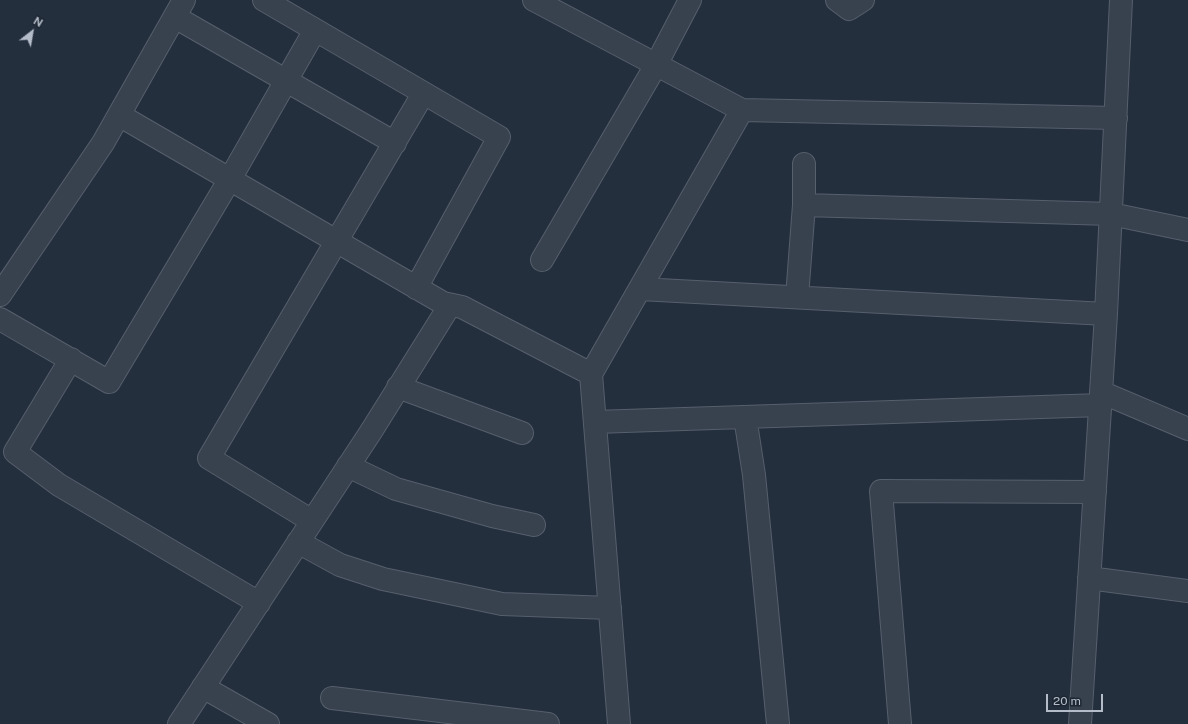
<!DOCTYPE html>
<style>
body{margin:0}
#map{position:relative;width:1188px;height:724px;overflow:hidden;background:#242f3e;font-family:"Public Sans",sans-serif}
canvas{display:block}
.north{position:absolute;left:12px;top:12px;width:40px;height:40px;-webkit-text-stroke:3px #1d2633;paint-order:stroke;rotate:31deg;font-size:11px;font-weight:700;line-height:16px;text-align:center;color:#b4bcc9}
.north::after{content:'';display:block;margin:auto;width:14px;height:18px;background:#b4bcc9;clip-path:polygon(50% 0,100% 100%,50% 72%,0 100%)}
.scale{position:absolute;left:1046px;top:694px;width:57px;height:18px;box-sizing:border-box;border:2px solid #b4bcc9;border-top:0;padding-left:5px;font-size:12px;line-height:14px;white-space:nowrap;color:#b4bcc9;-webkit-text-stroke:3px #1d2633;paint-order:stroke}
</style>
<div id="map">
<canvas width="1188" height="724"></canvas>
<div class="north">N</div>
<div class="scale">20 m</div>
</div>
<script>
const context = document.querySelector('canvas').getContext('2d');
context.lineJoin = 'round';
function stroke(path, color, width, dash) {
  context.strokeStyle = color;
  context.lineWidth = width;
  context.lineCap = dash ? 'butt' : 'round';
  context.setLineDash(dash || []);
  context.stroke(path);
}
const minor = new Path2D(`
 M 264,0 L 499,137 L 416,288
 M 534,0 L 742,110 L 1116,118
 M 837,0 L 849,9 L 863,0
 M 175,17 L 395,143
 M 119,115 L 443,303 L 462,307 L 591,374
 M 804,205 L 1111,214 L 1188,230
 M 542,260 L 656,65 L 690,0
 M 640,289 L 1106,314
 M 0,295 L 103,143 L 184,0
 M 797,297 L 804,205 L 804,164
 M 0,319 L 109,382 L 230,179 L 315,30
 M 71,359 L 15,452 L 59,485 L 259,603
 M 398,387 L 522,433
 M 1101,392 L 1188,429
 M 745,417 L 754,475 L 778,724
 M 595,422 L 1101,405
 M 348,466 L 396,489 L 492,516 L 534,525
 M 312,521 L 209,458 L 423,94
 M 298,542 L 340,565 L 383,579 L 502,604 L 610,608
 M 1089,578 L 1188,591
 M 203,687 L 268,724
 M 332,698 L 548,724
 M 179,724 L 372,430 L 450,305
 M 619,724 L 591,374 L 742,110
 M 900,724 L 881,491 L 1095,492
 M 1080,724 L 1106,314 L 1121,0`);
stroke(minor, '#565f6c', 24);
stroke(minor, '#38414e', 22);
</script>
